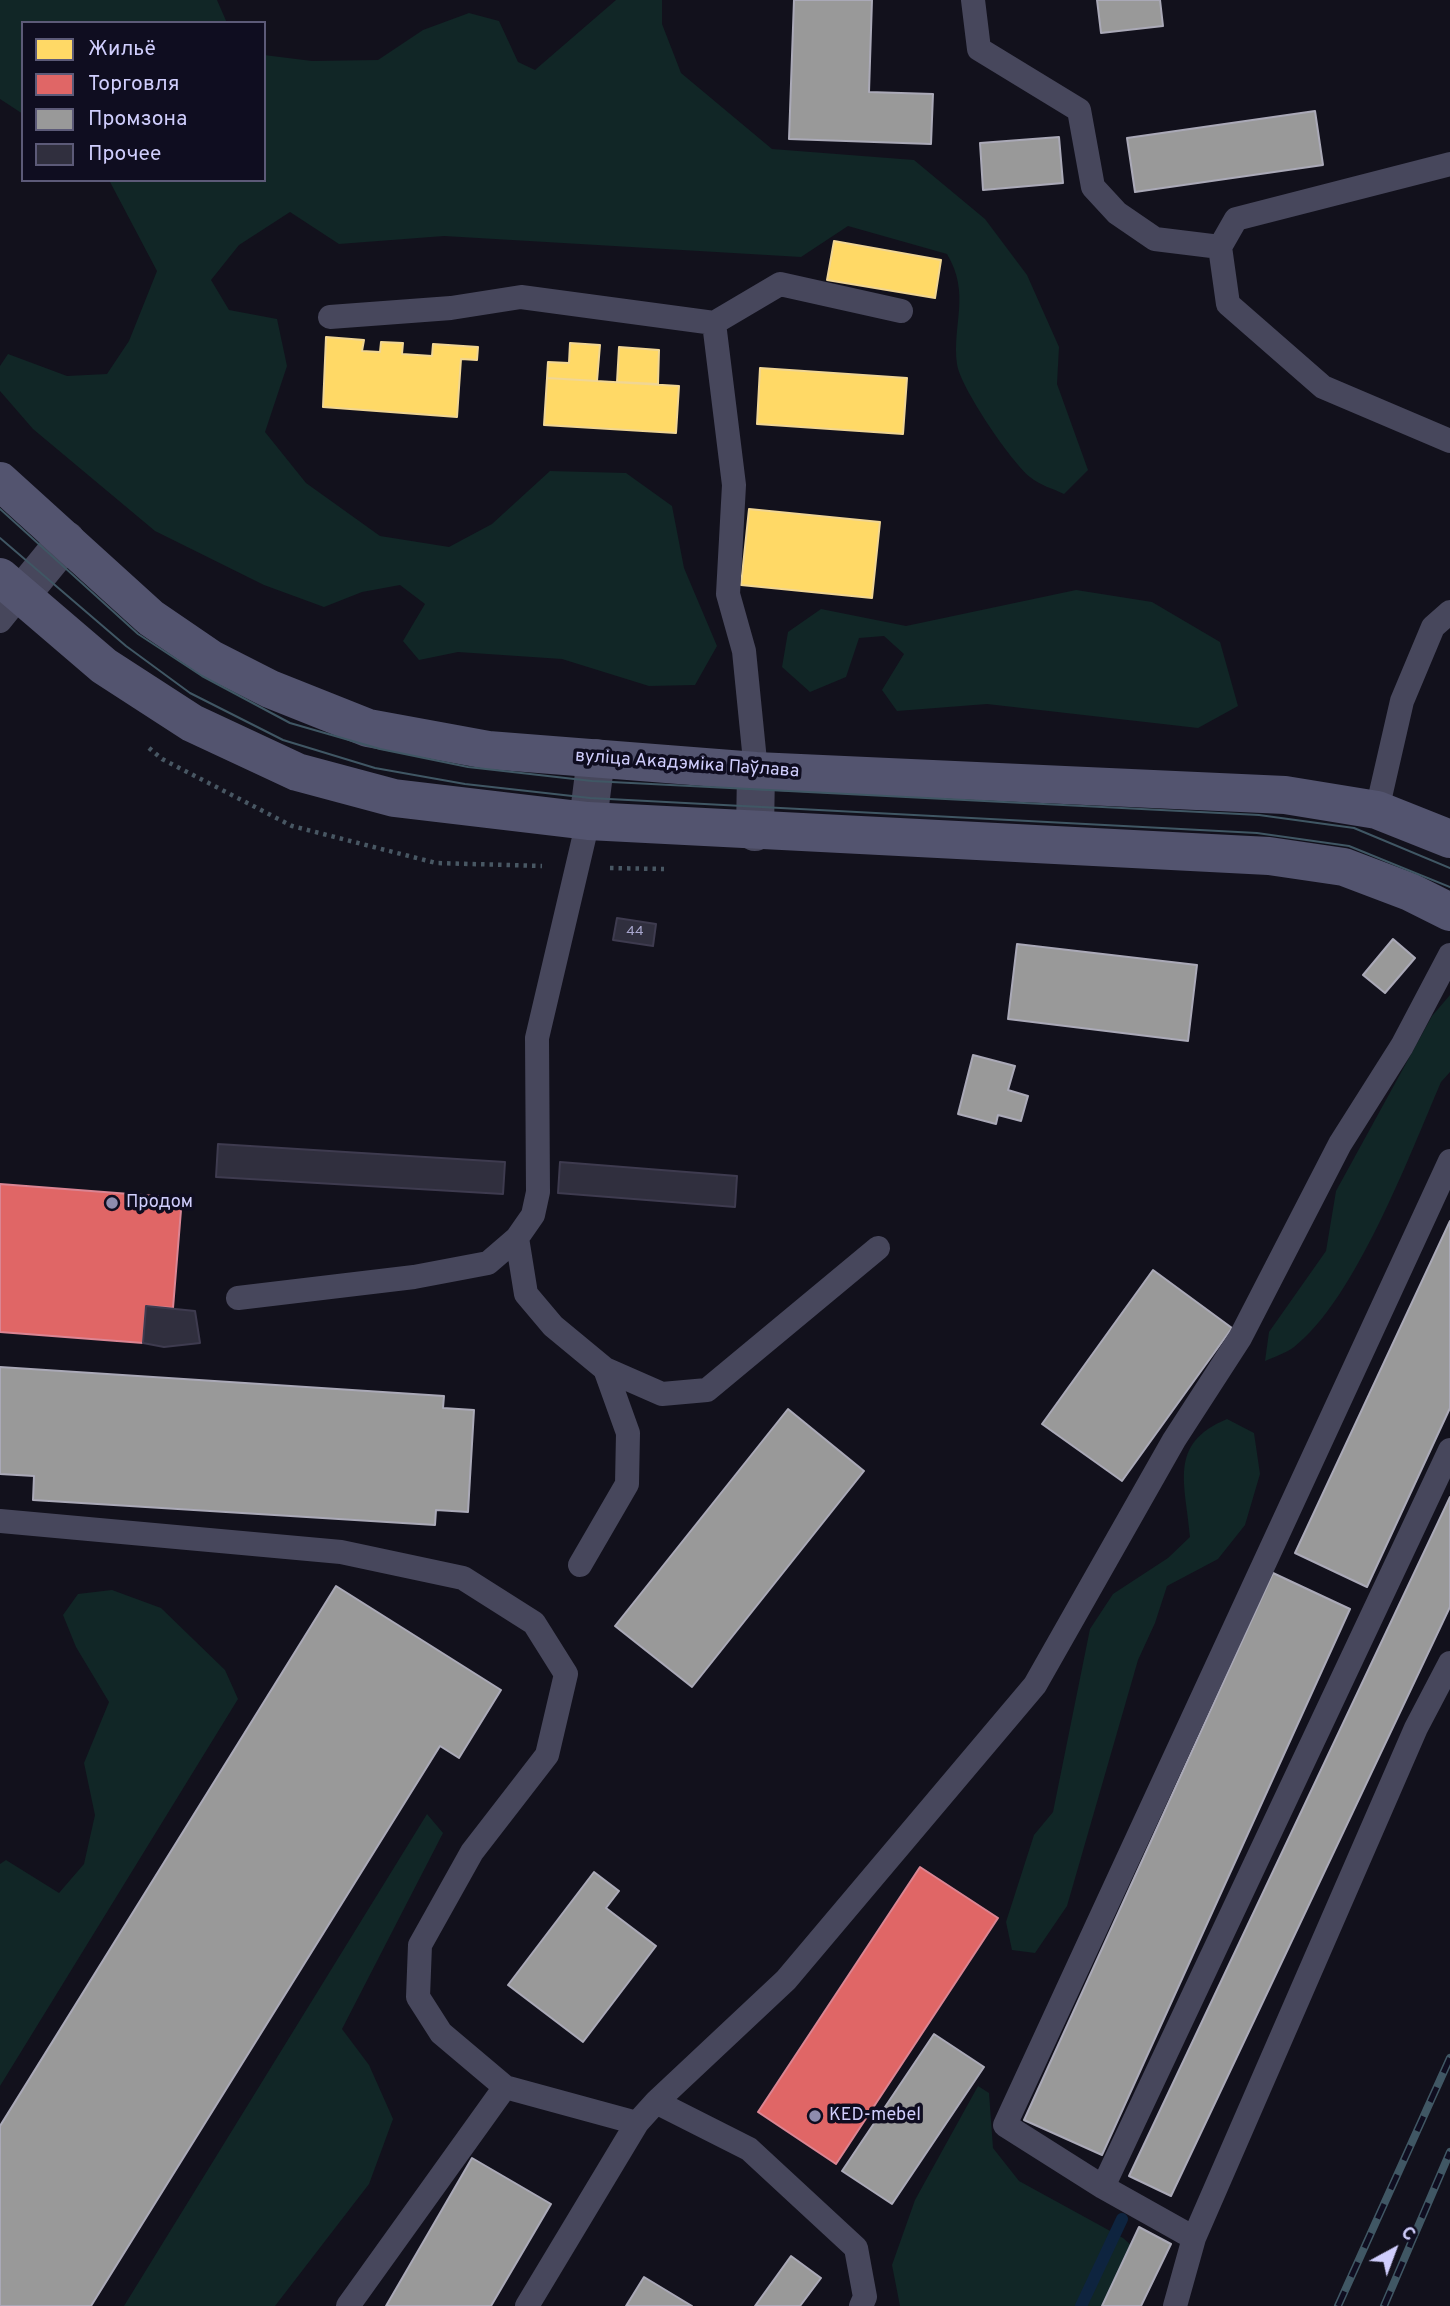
<!DOCTYPE html>
<meta charset="utf-8">
<style>
body{margin:0}
#map{position:relative;width:1450px;height:2306px;overflow:hidden;background:#12111c;font-family:Overpass,sans-serif}
canvas{display:block}
.legend{position:absolute;left:21px;top:21px;width:245px;height:161px;box-sizing:border-box;background:#0f0d20;border:2px solid #5c5a78;margin:0;padding:9px 12px;list-style:none;font-size:21px;color:#d0cefd}
.legend li{display:flex;align-items:center;gap:14px;height:35px}
.legend b{width:35px;border:2px solid #5c5a78}
.north{position:absolute;left:1359px;top:2215px;width:70px;height:70px;-webkit-text-stroke:5px #0f0d20;paint-order:stroke;rotate:41deg;font-size:19px;font-weight:700;line-height:28px;text-align:center;color:#d0cefd}
.north::after{content:'';display:block;margin:auto;width:24px;height:32px;background:#d0cefd;clip-path:polygon(50% 0,100% 100%,50% 72%,0 100%)}
</style>
<div id="map">
<canvas width="1450" height="2306"></canvas>
<ul class="legend">
<li><b style="height:19px;background:#ffd966"></b>Жильё</li>
<li><b style="height:19px;background:#e06666"></b>Торговля</li>
<li><b style="height:19px;background:#999"></b>Промзона</li>
<li><b style="height:19px;background:#302f3e"></b>Прочее</li>
</ul>
<div class="north">С</div>
</div>
<script>
const context = document.querySelector('canvas').getContext('2d');
context.lineJoin = 'round';
function paint(path, color) {
  context.fillStyle = color;
  context.fill(path, 'evenodd');
}
function stroke(path, color, width, dash) {
  context.strokeStyle = color;
  context.lineWidth = width;
  context.lineCap = dash ? 'butt' : 'round';
  context.setLineDash(dash || []);
  context.stroke(path);
}
function drawText(font, color, halo, rows, align = 'center') {
  context.font = font + ' Overpass,sans-serif';
  context.lineWidth = 7;
  context.setLineDash([]);
  context.textBaseline = 'middle';
  context.strokeStyle = halo;
  context.fillStyle = color;
  for (const [text, x, y, turn = 0] of rows) {
    context.save();
    context.translate(x, y);
    context.rotate((+turn || 0) * Math.PI / 180);
    context.textAlign = isNaN(turn) ? turn : align;
    if (halo) context.strokeText(text, 0, 0);
    context.fillText(text, 0, 0);
    context.restore();
  }
}
const green = new Path2D(`
 M 0,0 L 217,0 L 227,23 L 23,23 L 23,114 L 0,99 Z
 M 616,0 L 662,0 L 662,24 L 681,73 L 772,149 L 914,160 L 985,219 L 1027,275 L 1059,347 L 1057,384 L 1088,470 L 1064,494 C 1054,489 1039,485 1030,477 C 1012,463 960,387 957,364 C 952,324 971,294 947,254 L 848,226 L 801,257 L 444,236 L 339,244 L 290,212 L 239,245 L 211,280 L 229,310 L 277,319 L 287,366 L 265,432 L 306,483 L 380,536 L 449,547 L 492,524 L 550,471 L 626,473 L 672,506 L 684,568 L 717,646 L 695,685 L 649,686 L 562,659 L 458,652 L 419,660 L 403,641 L 425,604 L 400,585 L 362,592 L 324,607 L 264,585 L 155,531 L 33,429 L 0,391 L 0,366 L 8,354 L 67,376 L 107,374 L 129,341 L 157,271 L 109,180 L 264,180 L 264,55 L 312,61 L 378,60 L 423,30 L 469,13 L 499,21 L 518,62 L 535,70 Z
 M 1076,590 L 1152,602 L 1220,642 L 1238,706 L 1198,728 L 987,704 L 897,711 L 882,690 L 904,654 L 884,636 L 859,638 L 846,677 L 810,692 L 782,667 L 788,632 L 821,609 L 906,626 Z
 M 1450,995 L 1450,1072 L 1441,1082 C 1410,1154 1355,1300 1294,1347 C 1286,1353 1274,1357 1265,1361 L 1269,1332 L 1326,1251 L 1336,1191 L 1432,1016 Z
 M 1227,1419 L 1254,1433 L 1260,1474 L 1245,1525 L 1218,1559 L 1167,1586 L 1155,1623 L 1138,1660 L 1067,1906 L 1035,1953 L 1012,1950 L 1006,1922 L 1034,1835 L 1053,1812 L 1090,1629 L 1113,1594 L 1168,1558 L 1190,1537 C 1186,1484 1167,1444 1227,1419 Z
 M 112,1590 L 161,1608 L 225,1670 L 238,1699 L 0,2086 L 0,1864 L 6,1860 L 59,1893 L 84,1864 L 95,1815 L 84,1763 L 109,1702 L 76,1647 L 63,1615 L 78,1594 Z
 M 427,1814 L 443,1833 L 342,2029 L 369,2065 L 393,2119 L 369,2184 L 275,2306 L 124,2306 Z
 M 978,2086 L 989,2093 L 993,2148 L 1019,2181 L 1123,2238 L 1148,2260 L 1125,2306 L 900,2306 L 892,2265 L 915,2200 Z`);
const homes = new Path2D(`
 M 834,241 L 941,260 L 935,298 L 827,280 Z
 M 326,337 L 364,340 L 362,351 L 380,352 L 381,342 L 403,343 L 402,354 L 432,356 L 433,344 L 478,347 L 477,360 L 461,359 L 457,417 L 323,407 Z
 M 570,343 L 600,345 L 597,381 L 547,378 L 548,362 L 569,363 Z
 M 619,347 L 659,350 L 658,384 L 617,382 Z
 M 760,368 L 907,378 L 903,434 L 757,424 Z
 M 547,378 L 679,386 L 676,433 L 544,425 Z
 M 749,509 L 880,522 L 872,598 L 741,585 Z`);
const shops = new Path2D(`
 M 0,1184 L 182,1198 L 173,1308 L 146,1306 L 143,1343 L 0,1332 Z
 M 920,1867 L 998,1918 L 836,2164 L 758,2112 Z`);
const industry = new Path2D(`
 M 794,0 L 872,0 L 869,92 L 933,94 L 931,144 L 789,139 Z
 M 1097,0 L 1160,0 L 1163,26 L 1101,33 Z
 M 1315,111 L 1323,165 L 1135,192 L 1127,138 Z
 M 1059,137 L 1063,183 L 983,190 L 980,143 Z
 M 1393,939 L 1415,958 L 1385,993 L 1363,975 Z
 M 1017,944 L 1197,965 L 1188,1041 L 1008,1019 Z
 M 973,1055 L 1015,1066 L 1008,1090 L 1028,1096 L 1021,1121 L 998,1115 L 996,1124 L 958,1114 Z
 M 1450,1221 L 1450,1408 L 1367,1587 L 1295,1553 Z
 M 1153,1270 L 1232,1328 L 1122,1481 L 1042,1424 Z
 M 0,1367 L 444,1396 L 443,1408 L 474,1410 L 468,1512 L 436,1510 L 435,1525 L 33,1500 L 34,1476 L 0,1474 Z
 M 788,1409 L 864,1471 L 692,1687 L 615,1626 Z
 M 1450,1497 L 1450,1607 L 1171,2196 L 1129,2176 Z
 M 1273,1573 L 1350,1609 L 1102,2155 L 1024,2120 Z
 M 336,1586 L 501,1690 L 459,1758 L 440,1746 L 91,2306 L 0,2306 L 0,2126 Z
 M 594,1872 L 619,1891 L 606,1908 L 656,1946 L 583,2042 L 508,1985 Z
 M 934,2034 L 984,2067 L 892,2204 L 842,2171 Z
 M 472,2158 L 551,2204 L 491,2306 L 386,2306 Z
 M 1139,2227 L 1171,2244 L 1141,2306 L 1102,2306 Z
 M 791,2256 L 821,2278 L 800,2306 L 755,2306 Z
 M 644,2277 L 692,2306 L 626,2306 Z`);
const stream = new Path2D(`
 M 1081,2306 L 1122,2219`);
const building = new Path2D(`
 M 617,918 L 656,924 L 653,946 L 613,940 Z
 M 218,1144 L 505,1162 L 503,1194 L 216,1177 Z
 M 560,1162 L 737,1176 L 735,1207 L 558,1193 Z
 M 146,1306 L 195,1311 L 200,1343 L 164,1347 L 143,1343 Z`);
const path = new Path2D(`
 M 149,748 L 162,759 L 292,826 L 436,863 L 542,866
 M 610,868 L 664,869`);
const lane = new Path2D(`
 M 973,0 L 979,49 L 1079,110 L 1093,187 L 1117,213 L 1155,239 L 1220,247
 M 1450,164 L 1236,219 L 1220,247 L 1228,304 L 1323,387 L 1450,441
 M 330,317 L 451,308 L 521,297 L 714,323 L 734,485 L 728,594 L 744,651 L 756,771
 M 714,323 L 780,284 L 901,311
 M 0,621 L 21,595
 M 1377,810 L 1402,701 L 1433,627 L 1450,612
 M 1450,1161 L 1005,2125 L 1103,2187 L 1194,2238 L 1416,1728 L 1450,1663
 M 517,1238 L 526,1294 L 553,1326 L 605,1369 L 662,1394 L 707,1390 L 878,1248
 M 238,1298 L 414,1277 L 488,1263 L 517,1238 L 533,1215 L 538,1192 L 537,1038 L 588,821
 M 0,1521 L 341,1552 L 463,1578 L 534,1623 L 566,1674 L 547,1755 L 472,1852 L 420,1945 L 418,1997 L 441,2033 L 505,2087 L 637,2123 L 656,2102 L 749,2149 L 856,2248 L 865,2297 L 861,2306
 M 580,1565 L 627,1484 L 628,1433 L 605,1369
 M 656,2102 L 786,1980 L 1035,1685 L 1174,1440 L 1240,1338 L 1340,1144 L 1402,1046 L 1450,955
 M 1103,2187 L 1450,1450
 M 348,2306 L 505,2087
 M 527,2306 L 637,2123
 M 1175,2306 L 1194,2238`);
const street = new Path2D(`
 M 21,595 L 66,540
 M 588,821 L 596,758
 M 755,832 L 756,771`);
const secondary = new Path2D(`
 M 0,481 L 151,618 L 211,659 L 270,689 L 368,728 L 488,750 L 756,771 L 1285,795 L 1377,810 L 1450,839
 M 0,577 L 104,666 L 192,723 L 297,772 L 394,798 L 588,821 L 1269,856 L 1344,867 L 1410,892 L 1450,912`);
const tram = new Path2D(`
 M 0,509 L 138,634 L 202,676 L 290,723 L 380,749 L 468,767 L 592,781 L 1259,815 L 1354,828 L 1450,868
 M 0,538 L 126,646 L 190,693 L 283,740 L 375,768 L 465,784 L 590,798 L 1257,833 L 1349,846 L 1450,887`);
const rail = new Path2D(`
 M 1338,2306 L 1450,2058
 M 1384,2306 L 1450,2152`);
const markers = [
 [112,1203,7,"#8e8cae"],
 [815,2116,7,"#8e8cae"]
];
const numberNames = [
 ["44",635,932]
];
const streetNames = [
 ["вуліца Акадэміка Паўлава",687,765,4]
];
const poiNames = [
 ["Продом",126,1203],
 ["KED-mebel",829,2116]
];
paint(green, '#112626');
paint(homes, '#ffd966');
stroke(homes, '#f1d693', 2);
paint(shops, '#e06666');
stroke(shops, '#db8593', 2);
paint(industry, '#999');
stroke(industry, '#aaa9b7', 2);
stroke(stream, '#0e243f', 12);
paint(building, '#302f3e');
stroke(building, '#3e3b4f', 2);
stroke(path, '#485763', 4.5, [3.5, 5]);
stroke(lane, '#47475c', 24);
stroke(street, '#47475c', 38);
stroke(secondary, '#53546f', 38);
stroke(tram, '#405764', 2);
stroke(rail, '#405764', 8);
stroke(rail, '#0f0d20', 5, [16]);
for (const [x, y, r, color] of markers) {
  const dot = new Path2D();
  dot.arc(x, y, r, 0, 2 * Math.PI);
  context.fillStyle = color;
  context.fill(dot);
  stroke(dot, '#0f0d20', 2.5);
}
drawText('14px', '#a8a6cd', null, numberNames);
drawText('18px', '#d0cefd', '#0f0d20', streetNames);
drawText('18px', '#d0cefd', '#0f0d20', poiNames, 'left');
</script>
